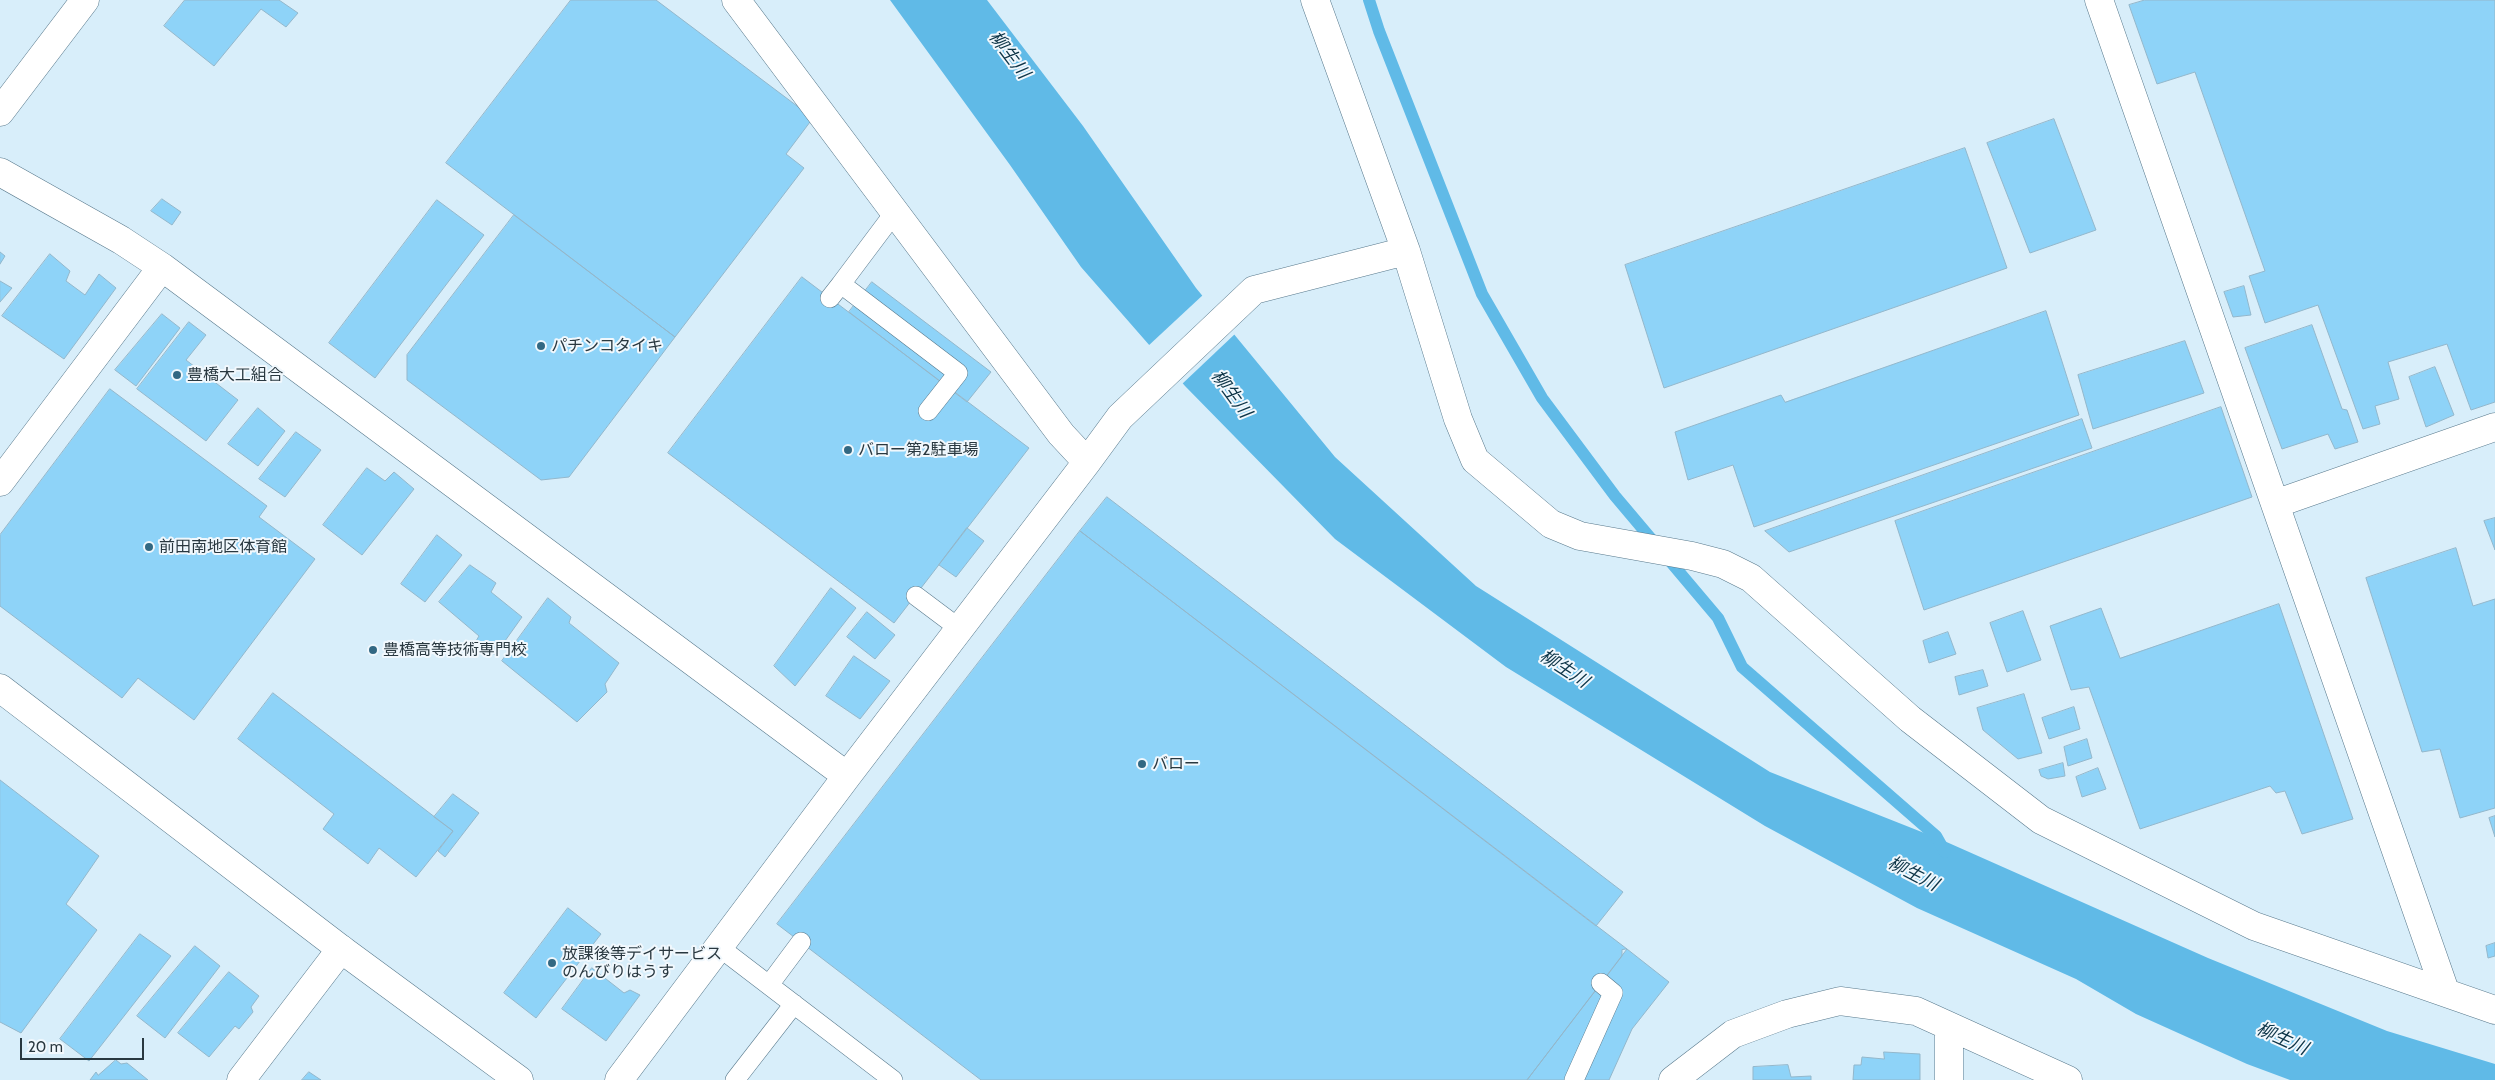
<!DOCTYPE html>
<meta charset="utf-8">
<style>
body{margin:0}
#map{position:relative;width:2495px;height:1080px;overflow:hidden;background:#d8eefa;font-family:Cabin,sans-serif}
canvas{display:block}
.scale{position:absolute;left:20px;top:1038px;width:124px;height:22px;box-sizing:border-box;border:2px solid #293840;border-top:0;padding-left:6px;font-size:15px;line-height:18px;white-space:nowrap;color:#293840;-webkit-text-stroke:4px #f1f8fd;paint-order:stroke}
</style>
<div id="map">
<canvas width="2495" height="1080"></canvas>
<div class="scale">20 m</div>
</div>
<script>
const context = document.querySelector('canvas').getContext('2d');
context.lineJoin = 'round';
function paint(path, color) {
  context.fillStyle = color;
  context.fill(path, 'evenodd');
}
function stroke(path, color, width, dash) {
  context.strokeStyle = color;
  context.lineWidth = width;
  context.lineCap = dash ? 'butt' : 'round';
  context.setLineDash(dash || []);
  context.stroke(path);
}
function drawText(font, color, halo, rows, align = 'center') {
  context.font = font + ' Cabin,"Noto Sans JP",sans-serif';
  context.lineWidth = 4;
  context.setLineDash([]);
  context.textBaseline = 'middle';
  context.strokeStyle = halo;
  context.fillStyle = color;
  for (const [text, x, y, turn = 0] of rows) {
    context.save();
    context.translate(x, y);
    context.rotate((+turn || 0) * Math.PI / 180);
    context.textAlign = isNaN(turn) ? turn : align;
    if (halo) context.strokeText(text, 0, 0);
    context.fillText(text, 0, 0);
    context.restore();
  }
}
const water = new Path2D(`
 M 890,0 L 987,0 L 1083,126 L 1196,288 L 1335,457 L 1476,586 L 1770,772 L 1942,840 L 2208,958 L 2387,1031 L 2495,1064 L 2495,1080 L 2290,1080 L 2247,1064 L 2136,1014 L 2076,979 L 1917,908 L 1765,826 L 1506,667 L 1335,539 L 1185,386 L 1081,267 L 1010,165 Z`);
const pier = new Path2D(`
 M 1204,294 L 1236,333 L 1181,385 L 1147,347 Z`);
const stream = new Path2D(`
 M 1369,0 L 1379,31 L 1482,294 L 1542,398 L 1615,496 L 1718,618 L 1742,667 L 1936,836 L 1945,852`);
const building = new Path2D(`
 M 185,0 L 279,0 L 298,13 L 286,27 L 261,9 L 214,66 L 164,26 Z
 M 571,0 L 656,0 L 813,118 L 786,154 L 804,168 L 675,337 L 446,163 Z
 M 2145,0 L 2495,0 L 2495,402 L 2471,410 L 2447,344 L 2388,362 L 2399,399 L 2375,406 L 2380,424 L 2363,429 L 2318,305 L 2265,323 L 2249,276 L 2265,271 L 2195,72 L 2157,84 L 2129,5 Z
 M 2054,119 L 2096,230 L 2030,253 L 1987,143 Z
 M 1965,148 L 2007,268 L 1664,388 L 1625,265 Z
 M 162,199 L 181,212 L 172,225 L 151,211 Z
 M 437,200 L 484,235 L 375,378 L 329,343 Z
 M 514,215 L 675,337 L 569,477 L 541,480 L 407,380 L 407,355 Z
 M 0,252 L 5,256 L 0,264 Z
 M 50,254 L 70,271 L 66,281 L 85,295 L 99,274 L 116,288 L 64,359 L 2,316 Z
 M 802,277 L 1029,448 L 894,623 L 668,453 Z
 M 0,281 L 12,288 L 0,302 Z
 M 872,282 L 991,372 L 967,402 L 849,312 Z
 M 2244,286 L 2251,315 L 2233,317 L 2224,292 Z
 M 2046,311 L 2079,415 L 1754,527 L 1733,465 L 1688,480 L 1675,432 L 1781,395 L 1785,402 Z
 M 162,314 L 180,328 L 136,386 L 115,370 Z
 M 189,322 L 206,335 L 186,360 L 238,400 L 206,441 L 137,389 Z
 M 2312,325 L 2342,409 L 2347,410 L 2358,442 L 2335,449 L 2328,434 L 2282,449 L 2245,348 Z
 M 2185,341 L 2204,393 L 2093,429 L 2078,375 Z
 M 2435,367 L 2454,415 L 2426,427 L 2409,377 Z
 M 110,389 L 267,506 L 259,517 L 315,559 L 194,720 L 138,678 L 122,698 L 0,606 L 0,535 Z
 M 2221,407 L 2252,497 L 1924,610 L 1895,521 Z
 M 258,408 L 285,431 L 258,466 L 228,444 Z
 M 2082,419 L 2092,448 L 1789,552 L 1765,531 Z
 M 296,432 L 321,450 L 285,497 L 259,479 Z
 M 367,468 L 385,481 L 394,472 L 414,489 L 362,555 L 323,525 Z
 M 1107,497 L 1623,892 L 1596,926 L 1080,531 Z
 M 2495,518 L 2495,550 L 2484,521 Z
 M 967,528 L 984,541 L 956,577 L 939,565 Z
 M 1080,531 L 1627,949 L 1527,1080 L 981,1080 L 777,924 Z
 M 437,535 L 462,555 L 425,602 L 401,584 Z
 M 2456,548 L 2473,606 L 2495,599 L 2495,808 L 2460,818 L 2440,749 L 2422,752 L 2366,578 Z
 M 470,565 L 496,583 L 491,592 L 522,617 L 495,655 L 476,641 L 479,636 L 439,602 Z
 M 831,588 L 856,608 L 795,686 L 774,666 Z
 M 548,598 L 571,617 L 569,623 L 619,663 L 605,684 L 607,692 L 577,722 L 502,661 Z
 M 2279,604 L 2353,819 L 2302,834 L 2285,791 L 2276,793 L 2270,786 L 2140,829 L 2089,687 L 2071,690 L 2050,626 L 2101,608 L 2120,658 Z
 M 2023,611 L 2041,660 L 2007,672 L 1990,623 Z
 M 867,612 L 895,635 L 875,659 L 847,637 Z
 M 1948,632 L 1956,654 L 1929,663 L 1923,641 Z
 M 854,656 L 890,681 L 860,719 L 826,696 Z
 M 1983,670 L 1988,686 L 1959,695 L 1955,677 Z
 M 273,693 L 453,831 L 416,877 L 379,848 L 368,864 L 323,829 L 334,814 L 238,739 Z
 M 2024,694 L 2042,753 L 2018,759 L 1983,730 L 1977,708 Z
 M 2074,707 L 2080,729 L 2049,739 L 2042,718 Z
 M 2087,739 L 2092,758 L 2068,766 L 2064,747 Z
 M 2063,763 L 2065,776 L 2048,779 L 2041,776 L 2039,770 Z
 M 2098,768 L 2106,789 L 2082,797 L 2076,777 Z
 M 0,780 L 99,856 L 66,904 L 97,930 L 21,1033 L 0,1022 Z
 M 453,794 L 479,813 L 445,857 L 438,851 L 453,831 L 434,817 Z
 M 2495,816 L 2495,837 L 2489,818 Z
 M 568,908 L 601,934 L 536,1018 L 504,993 Z
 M 140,934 L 171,956 L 89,1061 L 60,1039 Z
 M 2495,943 L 2495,956 L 2488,958 L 2486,946 Z
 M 195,946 L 220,966 L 165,1038 L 137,1016 Z
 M 1627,949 L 1669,982 L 1632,1029 L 1609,1080 L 1527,1080 L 1622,956 L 1622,950 Z
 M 592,968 L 624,993 L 630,990 L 640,995 L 606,1041 L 562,1009 Z
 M 229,972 L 259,996 L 251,1007 L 253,1012 L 239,1029 L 235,1026 L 209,1057 L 178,1033 Z
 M 1884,1052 L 1920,1054 L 1920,1080 L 1853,1080 L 1854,1065 L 1861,1065 L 1862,1057 L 1884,1059 Z
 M 116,1060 L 121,1064 L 127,1063 L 148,1080 L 90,1080 L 96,1072 L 98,1075 Z
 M 1788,1065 L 1791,1077 L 1811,1076 L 1811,1080 L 1753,1080 L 1753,1067 Z
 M 309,1072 L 321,1080 L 302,1080 Z`);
const lane = new Path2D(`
 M 895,212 L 841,284 L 958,373 L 928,411
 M 830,298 L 841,284
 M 916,596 L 960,629
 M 719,947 L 893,1080
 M 769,985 L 801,942
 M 735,1080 L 794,1004
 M 1574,1080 L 1613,993 L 1601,983`);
const street = new Path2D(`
 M 1315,0 L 1406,251 L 1458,419 L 1475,460 L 1551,524 L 1580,536 L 1692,556 L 1723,564 L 1751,578 L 1910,719 L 2041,820 L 2254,926 L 2495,1010
 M 2099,0 L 2445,991
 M 0,112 L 85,0
 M 0,172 L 121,240 L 162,267 L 847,776
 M 1087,462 L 1120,417 L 1254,290 L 1406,251
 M 0,482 L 162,267
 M 2275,504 L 2495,427
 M 241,1080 L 341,949
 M 619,1080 L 847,776 L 1087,462 L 1061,434 L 736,0
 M 1673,1080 L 1733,1034 L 1787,1014 L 1840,1001 L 1916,1011 L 2068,1080
 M 1949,1080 L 1949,1027`);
const secondary = new Path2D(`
 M 0,688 L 341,949 L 519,1080`);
const markers = [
 [541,346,5,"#326883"],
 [177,375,5,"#326883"],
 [848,450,5,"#326883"],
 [149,547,5,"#326883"],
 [373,650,5,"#326883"],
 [1142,764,5,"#326883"],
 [552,963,5,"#326883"]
];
const poiNames = [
 ["パチンコタイキ",551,346],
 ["豊橋大工組合",187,375],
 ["バロー第2駐車場",858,450],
 ["前田南地区体育館",159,547],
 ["豊橋高等技術専門校",383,650],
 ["バロー",1152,764],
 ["放課後等デイサービス",562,954],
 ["のんびりはうす",562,972]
];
const waterNames = [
 ["柳生川",1009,55,53],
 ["柳生川",1231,394,54],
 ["柳生川",1564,669,33],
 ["柳生川",1913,874,27],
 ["柳生川",2282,1039,24]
];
paint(water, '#60bae7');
paint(pier, '#d8eefa');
stroke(stream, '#60bae7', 12);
paint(building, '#8ed3f8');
stroke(building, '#93b7cb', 1);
stroke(lane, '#58798c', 20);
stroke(street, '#58798c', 29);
stroke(secondary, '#58798c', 29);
stroke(lane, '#fff', 19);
stroke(street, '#fff', 28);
stroke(secondary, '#fff', 28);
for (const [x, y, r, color] of markers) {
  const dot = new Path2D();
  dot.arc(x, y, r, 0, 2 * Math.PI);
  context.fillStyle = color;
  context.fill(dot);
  stroke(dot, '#f1f8fd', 2);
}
drawText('16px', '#293840', '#f1f8fd', poiNames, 'left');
drawText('italic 18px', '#0c3447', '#f1f8fd', waterNames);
</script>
